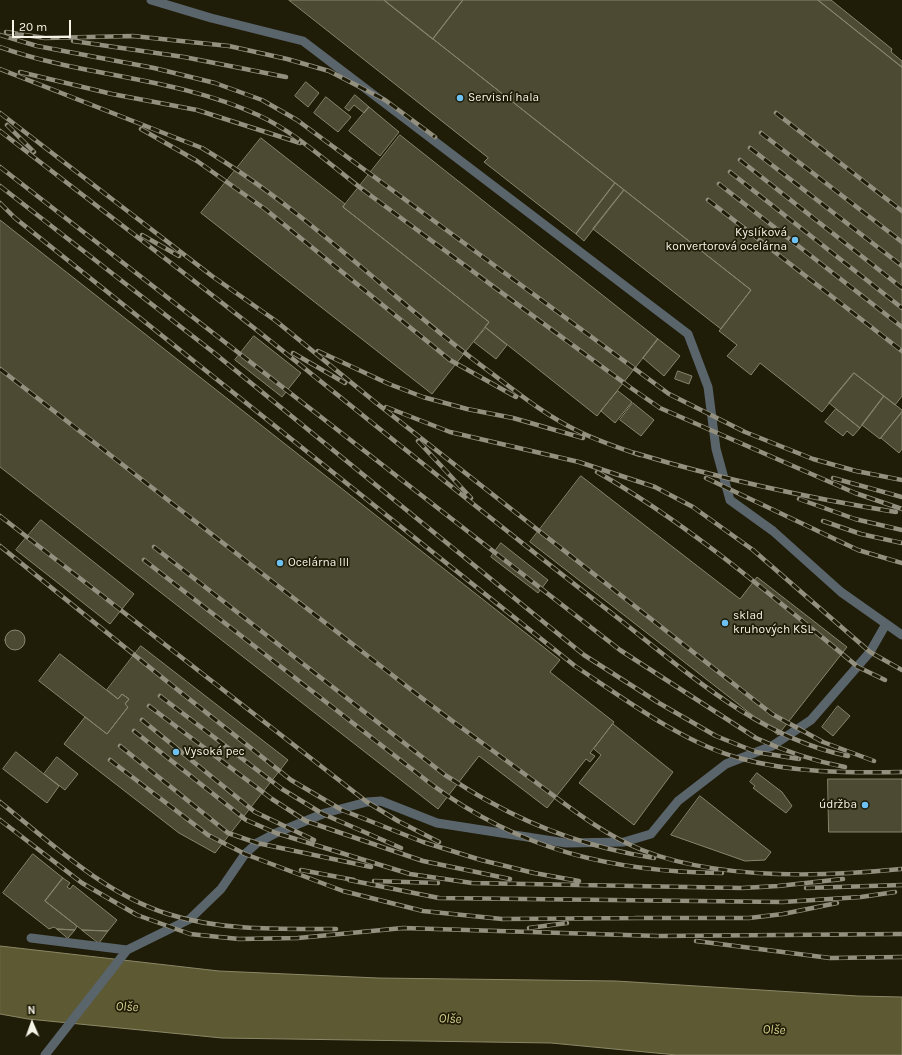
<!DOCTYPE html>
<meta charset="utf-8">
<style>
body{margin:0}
#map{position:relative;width:902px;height:1055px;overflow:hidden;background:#1f1c07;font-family:Karla,sans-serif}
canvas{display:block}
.north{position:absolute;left:12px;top:1003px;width:40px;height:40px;-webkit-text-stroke:3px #1f1c07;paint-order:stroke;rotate:358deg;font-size:11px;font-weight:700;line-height:16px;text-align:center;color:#f6f4e7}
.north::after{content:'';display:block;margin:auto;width:14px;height:18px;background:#f6f4e7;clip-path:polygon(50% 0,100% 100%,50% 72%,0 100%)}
.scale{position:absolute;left:12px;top:20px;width:59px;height:18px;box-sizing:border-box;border:2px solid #f6f4e7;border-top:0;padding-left:5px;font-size:12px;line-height:14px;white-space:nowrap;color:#f6f4e7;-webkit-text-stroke:3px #1f1c07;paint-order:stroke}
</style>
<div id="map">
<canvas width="902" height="1055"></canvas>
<div class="north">N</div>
<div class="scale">20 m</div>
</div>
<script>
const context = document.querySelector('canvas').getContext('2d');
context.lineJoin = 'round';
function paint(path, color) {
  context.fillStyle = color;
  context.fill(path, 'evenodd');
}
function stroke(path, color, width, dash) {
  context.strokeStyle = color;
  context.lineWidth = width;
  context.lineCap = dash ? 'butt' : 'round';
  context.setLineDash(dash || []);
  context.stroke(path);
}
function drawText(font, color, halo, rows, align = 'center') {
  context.font = font + ' Karla,sans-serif';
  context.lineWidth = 3.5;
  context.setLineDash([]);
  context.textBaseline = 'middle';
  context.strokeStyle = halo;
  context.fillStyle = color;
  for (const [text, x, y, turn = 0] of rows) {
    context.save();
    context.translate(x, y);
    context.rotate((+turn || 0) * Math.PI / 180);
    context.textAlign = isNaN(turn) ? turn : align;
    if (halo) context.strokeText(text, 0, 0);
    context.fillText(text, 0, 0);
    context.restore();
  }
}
const water = new Path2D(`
 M 0,946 L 219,971 L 378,978 L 616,981 L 858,996 L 902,997 L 902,1055 L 677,1055 L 551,1043 L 222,1038 L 28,1019 L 0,1014 Z`);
const building = new Path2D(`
 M 289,0 L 384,0 L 615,183 L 576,234 L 484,162 L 488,158 Z
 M 384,0 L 463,0 L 433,39 Z
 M 463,0 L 818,0 L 902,67 L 902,396 L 895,405 L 854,373 L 822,412 L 760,363 L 751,375 L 727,356 L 737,345 L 719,331 L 751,290 L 433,39 Z
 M 818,0 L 831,0 L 892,49 L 891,52 L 902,61 L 902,67 Z
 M 306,82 L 319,93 L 308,107 L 295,96 Z
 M 355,95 L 369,107 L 364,113 L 354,105 L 349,111 L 345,108 Z
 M 326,97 L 351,117 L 338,132 L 314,113 Z
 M 369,107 L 399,132 L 380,156 L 349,131 Z
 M 400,135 L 658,339 L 597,416 L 485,327 L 489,322 L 343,207 Z
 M 261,138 L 345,204 L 343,207 L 489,322 L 432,394 L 201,213 Z
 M 615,183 L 624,190 L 584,241 L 576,234 Z
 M 624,190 L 751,290 L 721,329 L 593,229 Z
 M 0,220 L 560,660 L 550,672 L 614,722 L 590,753 L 595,756 L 590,762 L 586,759 L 547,808 L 479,756 L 438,809 L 0,467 Z
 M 486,328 L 507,345 L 496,359 L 474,342 Z
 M 254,336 L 301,373 L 282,397 L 235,360 Z
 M 658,339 L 680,356 L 664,376 L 643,358 Z
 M 678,371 L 692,376 L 689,384 L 675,379 Z
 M 854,373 L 884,396 L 860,428 L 829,403 Z
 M 618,391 L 632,402 L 615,423 L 601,411 Z
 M 884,396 L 902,410 L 902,412 L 880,439 L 862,425 Z
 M 633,403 L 654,420 L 641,436 L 620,420 Z
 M 836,409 L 860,428 L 853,436 L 847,431 L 843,436 L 825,422 Z
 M 902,412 L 902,449 L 899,453 L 881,438 Z
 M 581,476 L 740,599 L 757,577 L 847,647 L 778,735 L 530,542 Z
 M 41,520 L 134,594 L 110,624 L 16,550 Z
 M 501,543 L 548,580 L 538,593 L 491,557 Z
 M5 640a10 10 0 1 1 20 0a10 10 0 1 1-20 0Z
 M 141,646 L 288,760 L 215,853 L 179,833 L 64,744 L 85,717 L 107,734 L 128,707 L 125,704 L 129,699 L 122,694 L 118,699 L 107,690 Z
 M 60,654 L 118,699 L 122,694 L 129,699 L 125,704 L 128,707 L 107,734 L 39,681 Z
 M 838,706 L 850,716 L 833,736 L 822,727 Z
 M 613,724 L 673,772 L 634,825 L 579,783 L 601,755 L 594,749 Z
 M 16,752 L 59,786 L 47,803 L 3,769 Z
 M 57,757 L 78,774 L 65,790 L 44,774 Z
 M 757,773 L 782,792 L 792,806 L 786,813 L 753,788 L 755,786 L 750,782 Z
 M 828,779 L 902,779 L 902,832 L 829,832 Z
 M 700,796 L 771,852 L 765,860 L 745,861 L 671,835 Z
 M 33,854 L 63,878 L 45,901 L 77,926 L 75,930 L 57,929 L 54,927 L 49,929 L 3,893 Z
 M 63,878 L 70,883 L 67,887 L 70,889 L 73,885 L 117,920 L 108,931 L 82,930 L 45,901 Z
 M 57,929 L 75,930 L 68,938 Z
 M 82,930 L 108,931 L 99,943 Z`);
const lane = new Path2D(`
 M 151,0 L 211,18 L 303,41 L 688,334 L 708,387 L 716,449 L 730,500 L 773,531 L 841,592 L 902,635
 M 31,938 L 127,950 L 190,919 L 221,889 L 245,854 L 257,843 L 276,833 L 325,813 L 367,802 L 381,801 L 437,823 L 566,843 L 624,842 L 651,834 L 678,801 L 726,764 L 772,746 L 811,720 L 870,652 L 886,624
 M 45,1055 L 127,950`);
const rail = new Path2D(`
 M 6,32 L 45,38 L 133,36 L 229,46 L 287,59 L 329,71 L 385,100 L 435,137
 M 0,35 L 37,46 L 154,68 L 215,83 L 262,100 L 297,120 L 669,394 L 745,432 L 813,459 L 856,471 L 902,480
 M 73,41 L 184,57 L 286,77
 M 0,47 C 84,77 176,77 258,115 C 301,135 336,171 374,198 C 460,262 545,325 631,388 L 660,408 L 855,493 L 902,509
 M 0,69 L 202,148 C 307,210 393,301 490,372 C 518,393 546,416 578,431 C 598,441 619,448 640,455
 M 20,72 L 112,94 L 197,110 L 300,143
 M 0,113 L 212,276 L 276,321 L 375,402 L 772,714 L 823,742 L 874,761
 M 776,113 L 902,211
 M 7,125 L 34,152
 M 141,129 L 197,161 L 265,209 L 450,360 L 516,397
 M 0,131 C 105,213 211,292 314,376 C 411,454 507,532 605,608 C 679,665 754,737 848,756
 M 761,133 L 902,242
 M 750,148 L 902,266
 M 740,160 L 902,288
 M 0,167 L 620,650 L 756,738 C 784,751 814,761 845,767
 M 730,172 L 902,308
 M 719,184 L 902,327
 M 0,186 L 213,352 L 584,655 L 659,703 L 716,736 L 756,752 L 799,759
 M 708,200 L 902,351
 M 0,203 L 15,218 L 575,666 C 623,698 683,743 739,758 C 792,773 848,773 902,772
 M 142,235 L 179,256
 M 318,351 L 389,384 L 423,397 L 467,409 L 513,418 L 583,438
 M 293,353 L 345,383
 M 0,369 C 135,474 270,580 405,685 C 447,718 491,749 534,781 C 568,806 602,834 642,850 C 718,880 821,877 901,869
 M 386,407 L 450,432 L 579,462 L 655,487 L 693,507 L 753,550 L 870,652 L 902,670
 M 418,441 L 471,498
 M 635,453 C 721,479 808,498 896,512
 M 597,472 C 692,526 774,598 858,667 L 885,680
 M 706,478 L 858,550 L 902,563
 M 833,478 L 902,497
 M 799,499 L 855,519 L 902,530
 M 0,516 L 367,802 L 398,821 L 439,842
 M 823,521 L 861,534 L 902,543
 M 0,546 L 164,679 L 291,780 L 342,810 L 423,842 L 481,860 L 534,873 L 579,881
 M 154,547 L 445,775 C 460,784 474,794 490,802 C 540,830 597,849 654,858
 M 144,560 L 431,784 C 520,850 612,872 722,873
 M 160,696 L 282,789 L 323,814 L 401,848
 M 149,706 L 272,799 L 306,821 L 423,861 L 510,879
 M 142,720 L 255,812 L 314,840
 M 134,731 L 246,820 L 276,833 L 410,874 L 472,883 L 742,888 L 778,886 L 843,879
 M 120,746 L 228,833 L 257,843 L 371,867
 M 110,760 L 208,835 L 245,854 L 343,891 L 423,911 L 502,919 L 640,918
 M 0,802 C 51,843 104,894 168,914 C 221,931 280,929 336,929
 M 0,820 L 82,883 L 137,915 L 190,934 L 239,939 L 298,938 L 403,928 L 658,936 L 902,934
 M 301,870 L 354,880
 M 349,880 L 439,898 L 783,902 L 861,897 L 895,892
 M 374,881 L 438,883
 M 806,888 L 902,885
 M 635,918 L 749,918 L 783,914 L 837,903
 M 529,928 L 567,923
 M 696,941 L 830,958 L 902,957`);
const markers = [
 [460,98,4,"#6ec2f3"],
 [795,240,4,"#6ec2f3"],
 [280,563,4,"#6ec2f3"],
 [725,623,4,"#6ec2f3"],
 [176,752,4,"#6ec2f3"],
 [865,805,4,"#6ec2f3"]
];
const poiNames = [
 ["Servisní hala",468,98],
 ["Kyslíková",787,233,"right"],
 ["konvertorová ocelárna",787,247,"right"],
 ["Ocelárna III",288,563],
 ["sklad",733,616],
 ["kruhových KSL",733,630],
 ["Vysoká pec",184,752],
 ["údržba",857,805,"right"]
];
const waterNames = [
 ["Olše",127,1007,2],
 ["Olše",450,1019,2],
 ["Olše",774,1030,2]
];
paint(water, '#5d5932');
stroke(water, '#8b8868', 1);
paint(building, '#4c4a33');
stroke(building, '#87856c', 1);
stroke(lane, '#5a646b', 9);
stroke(rail, '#939080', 4.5);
stroke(rail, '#1f1c07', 3, [9]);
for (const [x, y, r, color] of markers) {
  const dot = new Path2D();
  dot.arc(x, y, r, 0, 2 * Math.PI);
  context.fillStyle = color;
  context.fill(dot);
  stroke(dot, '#1f1c07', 1.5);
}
drawText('12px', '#f6f4e7', '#1f1c07', poiNames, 'left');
drawText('italic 13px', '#d8d18e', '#1f1c07', waterNames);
</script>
